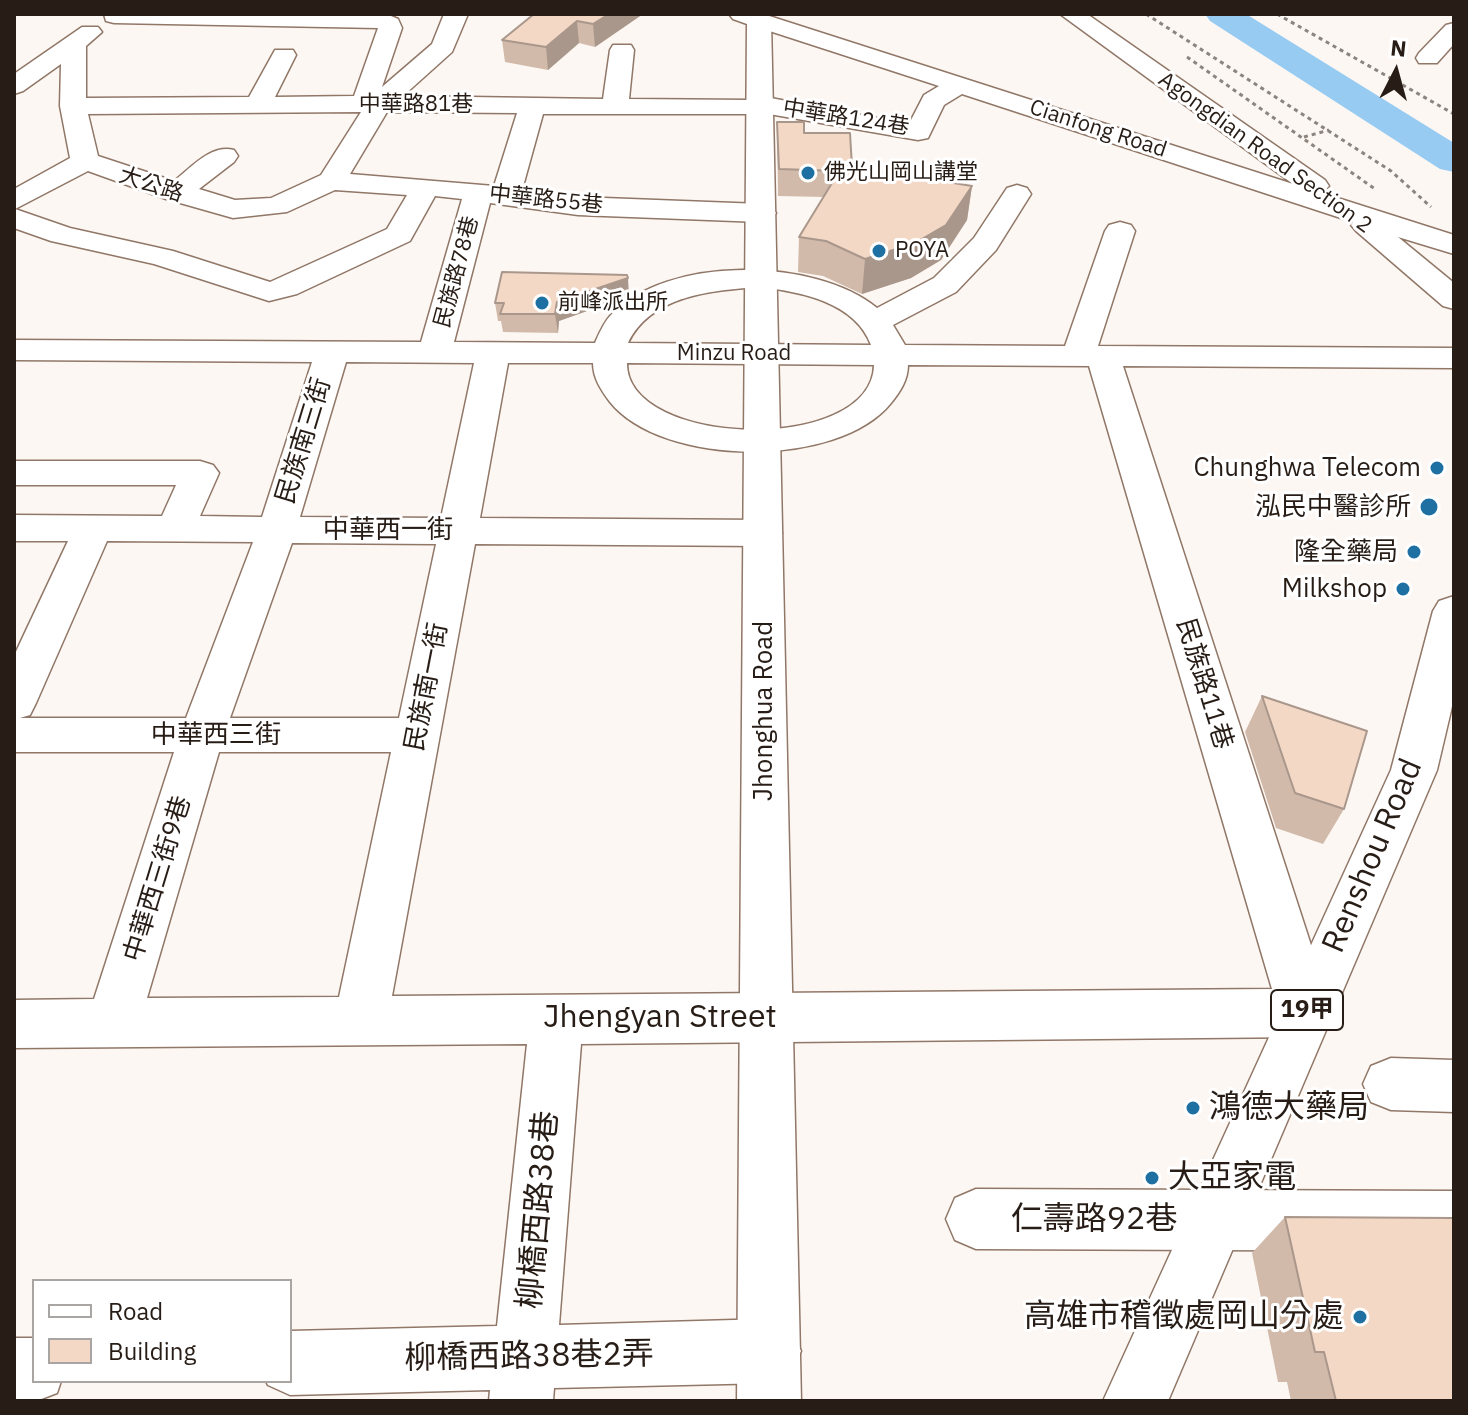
<!DOCTYPE html>
<meta charset="utf-8">
<style>
body{margin:0}
#map{position:relative;width:1468px;height:1415px;overflow:hidden;background:#fdf7f3;font-family:"IBM Plex Sans",sans-serif}
canvas{display:block}
.frame{position:absolute;inset:0;border:16px solid #271d16;pointer-events:none}
.legend{position:absolute;left:32px;top:1279px;width:260px;height:104px;box-sizing:border-box;background:#fff;border:2px solid #a9a5a2;margin:0;padding:10px 14px;list-style:none;font-size:24px;color:#271d16}
.legend li{display:flex;align-items:center;gap:16px;height:40px}
.legend b{width:40px;border:2px solid #a9a5a2}
.north{position:absolute;left:1356px;top:32px;width:80px;height:80px;-webkit-text-stroke:6px #fff;paint-order:stroke;rotate:6deg;font-size:22px;font-weight:700;line-height:32px;text-align:center;color:#271d16}
.north::after{content:'';display:block;margin:auto;width:28px;height:36px;background:#271d16;clip-path:polygon(50% 0,100% 100%,50% 72%,0 100%)}
</style>
<div id="map">
<canvas width="1468" height="1415"></canvas>
<div class="frame"></div>
<ul class="legend">
<li><b style="height:10px;background:#fff"></b>Road</li>
<li><b style="height:22px;background:#f3d8c6"></b>Building</li>
</ul>
<div class="north">N</div>
</div>
<script>
const context = document.querySelector('canvas').getContext('2d');
context.lineJoin = 'round';
function paint(path, color) {
  context.fillStyle = color;
  context.fill(path, 'evenodd');
}
function stroke(path, color, width, dash) {
  context.strokeStyle = color;
  context.lineWidth = width;
  context.lineCap = dash ? 'butt' : 'round';
  context.setLineDash(dash || []);
  context.stroke(path);
}
function drawText(font, color, halo, rows, align = 'center') {
  context.font = font + ' "IBM Plex Sans","Noto Sans TC",sans-serif';
  context.lineWidth = 6;
  context.setLineDash([]);
  context.textBaseline = 'middle';
  context.strokeStyle = halo;
  context.fillStyle = color;
  for (const [text, x, y, turn = 0] of rows) {
    context.save();
    context.translate(x, y);
    context.rotate((+turn || 0) * Math.PI / 180);
    context.textAlign = isNaN(turn) ? turn : align;
    if (halo) context.strokeText(text, 0, 0);
    context.fillText(text, 0, 0);
    context.restore();
  }
}
const river = new Path2D(`
 M 1205,14 L 1246,14 L 1454,143 L 1454,172 L 1440,169 L 1210,21 Z`);
const path = new Path2D(`
 M 1146,14 L 1391,171 L 1431,207
 M 1277,14 L 1454,114
 M 1187,57 L 1375,189
 M 1304,137 L 1329,130`);
const minor = new Path2D(`
 M 104,14 L 391,16 L 398,19 L 402,28 L 382,87 L 432,44 L 444,14 L 468,14 L 452,52 L 403,96 L 603,99 L 610,50 L 613,45 L 631,45 L 634,50 L 629,99 L 750,100 L 760,96 L 909,124 L 924,95 L 939,86 L 751,25 L 747,20 L 751,15 L 763,14 L 1293,184 L 1060,14 L 1087,14 L 1325,180 L 1329,186 L 1322,193 L 1454,235 L 1454,254 L 1398,237 L 1454,283 L 1454,309 L 1443,306 L 1356,231 L 1351,225 L 1353,222 L 962,94 L 944,105 L 928,138 L 918,140 L 769,114 L 543,114 L 522,190 L 578,197 L 761,204 L 771,207 L 776,213 L 771,219 L 761,222 L 578,215 L 490,203 L 454,342 L 595,343 C 599,334 603,324 610,316 C 666,255 815,257 877,308 L 934,278 L 974,238 L 1007,188 L 1017,185 L 1027,188 L 1031,194 L 996,250 L 956,292 L 893,325 L 905,345 L 1065,346 L 1105,231 L 1109,225 L 1120,222 L 1131,225 L 1135,231 L 1098,346 L 1454,348 L 1454,368 L 1123,366 L 1333,1013 L 1325,1030 L 1306,1037 L 581,1044 L 559,1325 L 769,1319 L 791,1329 L 801,1351 L 791,1373 L 769,1383 L 554,1388 L 553,1401 L 489,1401 L 490,1390 L 290,1395 L 268,1385 L 266,1381 L 290,1381 L 290,1331 L 497,1326 L 527,1044 L 14,1048 L 14,1000 L 94,999 L 174,752 L 14,752 L 14,656 L 68,541 L 14,541 L 14,515 L 162,516 L 176,485 L 14,485 L 14,461 L 200,461 L 213,465 L 219,473 L 200,516 L 262,517 L 312,362 L 14,360 L 14,340 L 421,342 L 462,199 L 435,196 L 410,241 L 297,294 L 269,301 L 154,264 L 51,241 L 14,228 L 14,189 L 70,158 L 60,106 L 61,64 L 23,91 L 14,94 L 14,74 L 82,27 L 98,27 L 102,32 L 86,46 L 86,98 L 249,97 L 275,50 L 293,50 L 296,55 L 275,97 L 354,96 L 378,28 L 114,23 L 106,21 ZM 361,112 L 321,175 L 271,198 L 235,200 L 199,189 L 234,162 L 238,156 L 234,150 C 211,144 192,167 174,181 L 98,156 L 88,114 ZM 387,112 L 517,113 L 494,186 L 350,174 ZM 88,171 L 166,199 L 233,218 L 287,212 L 335,190 L 407,195 L 387,229 L 270,282 L 173,251 L 70,228 L 15,209 ZM 761,287 C 801,292 855,302 871,345 L 628,343 C 651,295 713,290 761,287 ZM 346,362 L 474,363 L 441,518 L 300,517 ZM 508,363 L 593,363 C 593,378 601,390 610,402 C 662,467 838,469 891,403 C 900,392 908,380 908,365 L 1089,366 L 1272,989 L 392,996 L 475,544 L 763,546 L 777,542 L 782,533 L 777,524 L 763,520 L 480,518 ZM 627,363 L 874,365 C 872,455 626,448 627,363 ZM 107,541 L 253,542 L 186,718 L 20,718 L 30,715 L 36,703 ZM 292,543 L 436,544 L 399,718 L 230,718 ZM 219,752 L 391,752 L 339,997 L 147,998 Z
 M 1454,23 L 1454,44 L 1437,63 L 1419,63 L 1416,58 L 1419,53 L 1446,25 Z
 M 1391,1058 L 1454,1060 L 1454,1112 L 1391,1110 L 1371,1102 L 1363,1084 L 1371,1066 Z
 M 976,1189 L 1454,1191 L 1454,1251 L 976,1249 L 955,1240 L 946,1219 L 955,1198 Z
 M 14,1338 L 34,1338 L 34,1381 L 61,1381 L 57,1393 L 36,1401 L 14,1401 Z`);
const major = new Path2D(`
 M 729,14 L 764,14 L 771,20 L 801,1401 L 737,1401 L 747,24 L 733,19 Z
 M 1454,596 L 1454,698 L 1437,770 L 1168,1401 L 1103,1401 L 1391,770 L 1433,611 L 1439,601 Z`);
const wall = new Path2D(`
 M 534,14 L 643,14 L 595,47 L 579,43 L 548,70 L 505,62 L 502,40 Z
 M 777,122 L 804,133 L 852,167 L 972,186 L 967,220 L 941,260 L 911,278 L 862,294 L 823,276 L 798,272 L 799,237 L 824,197 L 778,196 Z
 M 629,296 L 559,321 L 558,333 L 503,332 L 501,321 L 498,321 L 495,303 Z
 M 1262,696 L 1344,809 L 1323,844 L 1276,828 L 1245,732 Z
 M 1285,1217 L 1454,1401 L 1291,1401 L 1287,1382 L 1278,1382 L 1252,1253 Z`);
const shadedWall = new Path2D(`
 M 609,14 L 643,14 L 595,47 L 593,24 Z
 M 577,21 L 579,43 L 548,70 L 546,47 Z
 M 972,186 L 967,220 L 941,260 L 911,278 L 862,294 L 865,259 Z
 M 628,278 L 629,296 L 559,321 L 558,333 L 555,314 L 557,302 Z`);
const building = new Path2D(`
 M 534,14 L 609,14 L 593,24 L 577,21 L 546,47 L 502,40 Z
 M 777,122 L 804,122 L 804,133 L 850,133 L 852,167 L 843,165 L 840,171 L 779,169 Z
 M 843,165 L 972,186 L 946,225 L 915,243 L 865,259 L 826,241 L 799,237 Z
 M 502,272 L 627,275 L 628,278 L 557,302 L 555,314 L 500,314 L 504,303 L 495,303 Z
 M 1262,696 L 1367,731 L 1344,809 L 1295,793 Z
 M 1285,1217 L 1454,1218 L 1454,1401 L 1336,1401 L 1324,1352 L 1315,1352 Z`);
const markers = [
 [808,173,8,"#1f70a2"],
 [879,251,8,"#1f70a2"],
 [542,303,8,"#1f70a2"],
 [1437,468,8,"#1f70a2"],
 [1429,507,10,"#1f70a2"],
 [1414,552,8,"#1f70a2"],
 [1403,589,8,"#1f70a2"],
 [1193,1108,8,"#1f70a2"],
 [1152,1178,8,"#1f70a2"],
 [1360,1317,8,"#1f70a2"]
];
const farStreetnames = [
 ["中華路81巷",416,105],
 ["中華路124巷",846,118,9],
 ["Cianfong Road",1098,129,18],
 ["Agongdian Road Section 2",1265,153,36],
 ["大公路",151,185,18],
 ["中華路55巷",546,200,6],
 ["民族路78巷",457,272,-75],
 ["Minzu Road",734,354]
];
const farPoinames = [
 ["佛光山岡山講堂",824,173],
 ["POYA",895,251],
 ["前峰派出所",558,303]
];
const shields = [
 [1307,1010,72]
];
const shieldNames = [
 ["19甲",1307,1010]
];
const streetNames = [
 ["民族南三街",304,441,-73],
 ["中華西一街",388,530],
 ["民族路11巷",1204,684,73],
 ["民族南一街",427,687,-79],
 ["Jhonghua Road",764,711,-90],
 ["中華西三街",216,735],
 ["中華西三街9巷",158,879,-73]
];
const poiNames = [
 ["Chunghwa Telecom",1421,468],
 ["泓民中醫診所",1411,507],
 ["隆全藥局",1398,552],
 ["Milkshop",1387,589]
];
const nearStreetnames = [
 ["Renshou Road",1373,856,-67],
 ["Jhengyan Street",660,1018],
 ["柳橋西路38巷",539,1210,-85],
 ["仁壽路92巷",1094,1220],
 ["柳橋西路38巷2弄",529,1357,-1]
];
const nearPoinames = [
 ["鴻德大藥局",1209,1108],
 ["大亞家電",1168,1178],
 ["高雄市稽徵處岡山分處",1344,1317,"right"]
];
paint(river, '#97cbf2');
stroke(minor, '#907767', 3);
stroke(major, '#907767', 3);
stroke(path, '#8c847e', 3, [4, 4]);
paint(minor, '#fff');
paint(major, '#fff');
paint(wall, '#d1baaa');
paint(shadedWall, '#aa978b');
paint(building, '#f3d8c6');
stroke(building, '#aa978b', 2);
for (const [x, y, r, color] of markers) {
  const dot = new Path2D();
  dot.arc(x, y, r, 0, 2 * Math.PI);
  context.fillStyle = color;
  context.fill(dot);
  stroke(dot, '#fff', 3);
}
drawText('22px', '#271d16', '#fff', farStreetnames);
drawText('22px', '#271d16', '#fff', farPoinames, 'left');
for (const [x, y, w] of shields) {
  const box = new Path2D();
  box.roundRect(x - w / 2, y - 20, w, 40, 6);
  context.fillStyle = '#fff';
  context.fill(box);
  stroke(box, '#271d16', 2);
}
drawText('bold 24px', '#271d16', null, shieldNames);
drawText('26px', '#271d16', '#fff', streetNames);
drawText('26px', '#271d16', '#fff', poiNames, 'right');
drawText('32px', '#271d16', '#fff', nearStreetnames);
drawText('32px', '#271d16', '#fff', nearPoinames, 'left');
</script>
